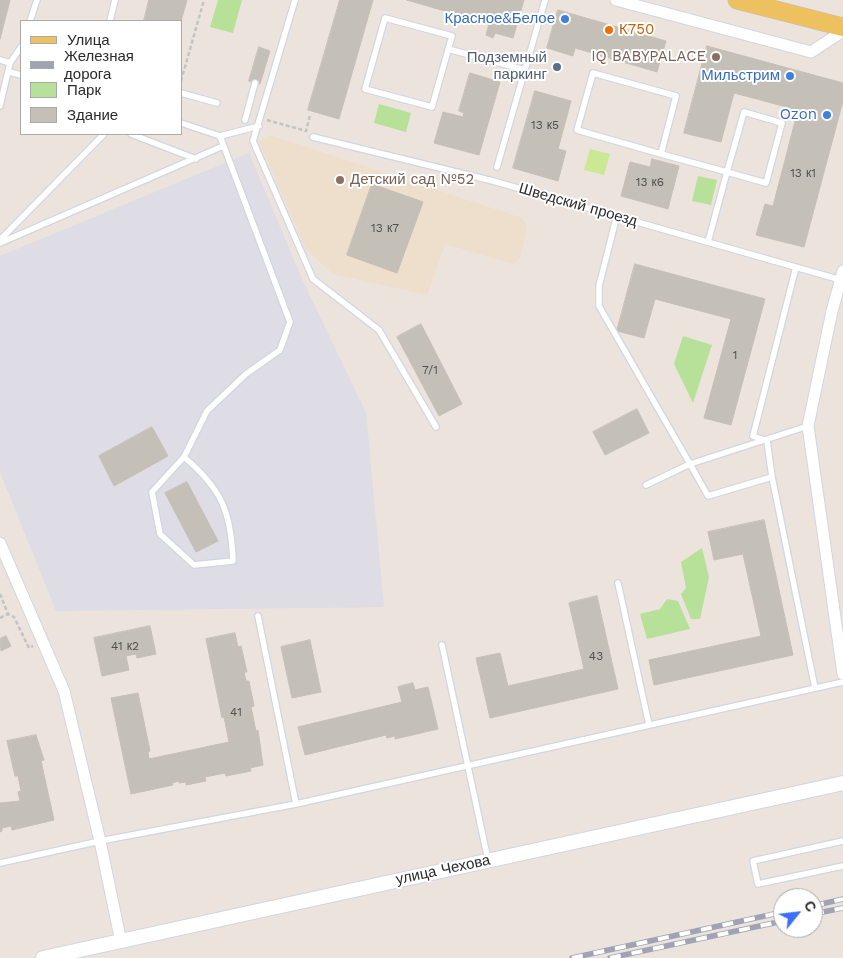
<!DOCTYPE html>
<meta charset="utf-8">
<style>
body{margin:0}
#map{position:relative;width:843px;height:958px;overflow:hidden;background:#ebe3dc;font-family:"Work Sans",sans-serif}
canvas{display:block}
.legend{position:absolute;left:20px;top:20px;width:162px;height:115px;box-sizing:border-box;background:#fff;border:1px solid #aaa;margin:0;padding:6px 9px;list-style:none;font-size:15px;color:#2a2a2a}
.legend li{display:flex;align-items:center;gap:10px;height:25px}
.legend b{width:25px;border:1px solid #aaa}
.north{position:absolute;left:773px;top:888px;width:50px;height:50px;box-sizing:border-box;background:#fff;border:1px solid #aaa;border-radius:50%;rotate:61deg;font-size:14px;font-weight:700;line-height:20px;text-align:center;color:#2a2a2a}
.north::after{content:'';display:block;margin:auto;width:18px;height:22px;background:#3f6ff5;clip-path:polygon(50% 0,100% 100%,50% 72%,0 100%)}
</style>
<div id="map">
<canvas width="843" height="958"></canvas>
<ul class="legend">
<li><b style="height:6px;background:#edc15f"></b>Улица</li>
<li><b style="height:6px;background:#9fa3b3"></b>Железная дорога</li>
<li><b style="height:14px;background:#b7e199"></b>Парк</li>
<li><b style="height:14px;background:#c4bfb7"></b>Здание</li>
</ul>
<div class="north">С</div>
</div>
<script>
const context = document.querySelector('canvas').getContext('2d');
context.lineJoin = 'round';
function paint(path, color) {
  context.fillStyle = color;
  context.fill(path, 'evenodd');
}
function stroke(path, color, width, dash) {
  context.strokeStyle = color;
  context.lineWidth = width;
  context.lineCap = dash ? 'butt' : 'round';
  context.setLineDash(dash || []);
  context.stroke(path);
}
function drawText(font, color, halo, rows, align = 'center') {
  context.font = font + ' "Work Sans",sans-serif';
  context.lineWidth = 4;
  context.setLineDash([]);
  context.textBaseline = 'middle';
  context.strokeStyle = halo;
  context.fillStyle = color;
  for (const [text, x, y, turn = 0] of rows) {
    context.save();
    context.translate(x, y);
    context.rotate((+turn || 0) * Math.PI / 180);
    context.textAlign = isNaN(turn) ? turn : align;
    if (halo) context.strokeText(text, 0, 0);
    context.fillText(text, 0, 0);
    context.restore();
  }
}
const industrial = new Path2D(`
 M 249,153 L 302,279 L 366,413 L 384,607 L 56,611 L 0,472 L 0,256 Z`);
const education = new Path2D(`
 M 270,135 L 522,218 L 527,227 L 520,258 L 513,264 L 445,244 L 427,295 L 333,274 L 306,249 L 259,141 Z`);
const green = new Path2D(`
 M 218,0 L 242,0 L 233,33 L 210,27 Z
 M 379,104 L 411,113 L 406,132 L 374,123 Z
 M 698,176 L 717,180 L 711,205 L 692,201 Z
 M 683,336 L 712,345 L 693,403 L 674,364 Z
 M 702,548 L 709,577 L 700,619 L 691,619 L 681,594 L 686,588 L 681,562 Z
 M 667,599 L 678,601 L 690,629 L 647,639 L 640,614 L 660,609 Z`);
const pitch = new Path2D(`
 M 590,149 L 610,154 L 604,175 L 584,170 Z`);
const building = new Path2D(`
 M 0,0 L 10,0 L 0,39 Z
 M 149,0 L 187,0 L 181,21 L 144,21 Z
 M 340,0 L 373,0 L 339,119 L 308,110 Z
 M 407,0 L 524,0 L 513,38 L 495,33 L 493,38 L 486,35 L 489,24 Z
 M 558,10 L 666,41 L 657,72 L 575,48 L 573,56 L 547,48 Z
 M 707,46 L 843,83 L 843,101 L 804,247 L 756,235 L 765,204 L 773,206 L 798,110 L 734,93 L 721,142 L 684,133 Z
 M 259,47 L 270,51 L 260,84 L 249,81 Z
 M 470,73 L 500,82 L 479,155 L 434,143 L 443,112 L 463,117 L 464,113 L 459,111 Z
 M 535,91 L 571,101 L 558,149 L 566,151 L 558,181 L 513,168 Z
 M 652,159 L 679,166 L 668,209 L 621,196 L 630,162 L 650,167 Z
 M 372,184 L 423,202 L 397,273 L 347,255 Z
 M 635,264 L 765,299 L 731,425 L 704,418 L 731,319 L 655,299 L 644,338 L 617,331 Z
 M 421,324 L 462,404 L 439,416 L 397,337 Z
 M 637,409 L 649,433 L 605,455 L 593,432 Z
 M 152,427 L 168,456 L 114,486 L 99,456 Z
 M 187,482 L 218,541 L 196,552 L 165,493 Z
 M 764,520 L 793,655 L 654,685 L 649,660 L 761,636 L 743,554 L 714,560 L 708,532 Z
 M 597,596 L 618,689 L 490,718 L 476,658 L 500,653 L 508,686 L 584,669 L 569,603 Z
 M 150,626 L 156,654 L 137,658 L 136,654 L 126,656 L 129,670 L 102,676 L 94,638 Z
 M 235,633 L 238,647 L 241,646 L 247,672 L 244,672 L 246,681 L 249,681 L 254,706 L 251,707 L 256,731 L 258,730 L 263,765 L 250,768 L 251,771 L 226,776 L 225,773 L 205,777 L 206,781 L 186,785 L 186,782 L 179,783 L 179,781 L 172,783 L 173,785 L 131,794 L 111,698 L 138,693 L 150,751 L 148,752 L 149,759 L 229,742 L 224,717 L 222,718 L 206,639 Z
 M 6,636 L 11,646 L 1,651 L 0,639 Z
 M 310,640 L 321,692 L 292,698 L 281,647 Z
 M 413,683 L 415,690 L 428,687 L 438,729 L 395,739 L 395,736 L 387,738 L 386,735 L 305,755 L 298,727 L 402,702 L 398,687 Z
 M 36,735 L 44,760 L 41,761 L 54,820 L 12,830 L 11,826 L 2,828 L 2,831 L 0,832 L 0,803 L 20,801 L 18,792 L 21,791 L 18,776 L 15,776 L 7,741 Z`);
const path = new Path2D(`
 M 181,81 L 204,0
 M 267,120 L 306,131 L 310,115
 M 0,594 L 8,614 L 14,617 L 29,648 L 33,646
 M 0,618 L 8,614`);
const service = new Path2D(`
 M 295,0 L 253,141 L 313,279 L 379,330 L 436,427
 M 385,18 L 452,36 L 432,107 L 365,89 Z
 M 30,21 L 37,0
 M 110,21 L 115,0
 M 448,49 L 525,70
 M 0,60 L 10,63 L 0,106
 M 10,63 L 21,47
 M 9,72 L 21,75
 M 181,93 L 217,103
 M 245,120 L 255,83
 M 181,123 L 220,136 L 259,126
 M 131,134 L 196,159
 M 313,137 L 493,181 L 841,280
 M 661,154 L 577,130 L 593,73 L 676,96 L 661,154 L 727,172 L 744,112 L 782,123 L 766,183 L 727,172 L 708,242
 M 497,167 L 545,0
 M 617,215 L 599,286 L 599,306 L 690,464 L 808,426
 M 0,240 L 104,134
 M 0,243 L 223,146
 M 184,457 C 222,489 231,512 233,561 L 194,565 L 160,534 L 152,492 L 184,457 L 207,411 L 246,374 L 280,350 L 290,322 L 220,136
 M 772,477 L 815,688
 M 646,485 L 690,464 L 708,496 L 772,477 L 767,441 L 753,436 L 796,267
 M 618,583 L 649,725
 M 258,616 L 296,804
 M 442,645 L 488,860
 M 843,841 L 753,861 L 758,884 L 843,866
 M 0,863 L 100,841 L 296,804 L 843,682`);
const minor = new Path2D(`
 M 616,0 L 811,52 L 843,31
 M 843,271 L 832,311 L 808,426 L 843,674
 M 0,543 L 64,691 L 100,841 L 121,942`);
const tertiary = new Path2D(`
 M 43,958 L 843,783`);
const primary = new Path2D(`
 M 737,0 L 843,27`);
const rail = new Path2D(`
 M 813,906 L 843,899
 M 813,914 L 843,908
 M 572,958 L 783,912
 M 610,958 L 783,921`);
const markers = [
 [565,19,5,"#3f7fe0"],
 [609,30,5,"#e8710a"],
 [716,57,5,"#8d6e63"],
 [557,67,5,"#5c6f8a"],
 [790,76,5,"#3f7fe0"],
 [827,115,5,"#3f7fe0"],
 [340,180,5,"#8d6e63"]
];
const numberNames = [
 ["13 к5",545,125],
 ["13 к1",803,173],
 ["13 к6",650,182],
 ["13 к7",385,228],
 ["1",735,355],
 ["7/1",430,370],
 ["41 к2",125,646],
 ["43",596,656],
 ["41",236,712]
];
const shopNames = [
 ["Красное&Белое",555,19],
 ["Мильстрим",780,76],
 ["Ozon",817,115]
];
const foodNames = [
 ["К750",619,30]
];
const educationNames = [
 ["IQ BABYPALACE",706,57],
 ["Детский сад №52",350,180,"left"]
];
const serviceNames = [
 ["Подземный",547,58],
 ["паркинг",547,75]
];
const streetNames = [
 ["Шведский проезд",578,205,16],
 ["улица Чехова",443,870,-12]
];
paint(industrial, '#dedce4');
paint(education, '#eddfcb');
paint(green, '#b7e199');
paint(pitch, '#cbe895');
paint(building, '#c4bfb7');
stroke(building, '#c7bfb5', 1);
stroke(service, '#d1d6e2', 8);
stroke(minor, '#d1d6e2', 13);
stroke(tertiary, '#d1d6e2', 16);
stroke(primary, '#c3c3c3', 19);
stroke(path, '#c3c3c3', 2.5, [4, 2.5]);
stroke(service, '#fff', 5.5);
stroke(minor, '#fff', 11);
stroke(tertiary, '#fff', 14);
stroke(primary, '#edc15f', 18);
stroke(rail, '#9fa3b3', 5.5);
stroke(rail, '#fff', 4, [11]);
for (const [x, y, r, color] of markers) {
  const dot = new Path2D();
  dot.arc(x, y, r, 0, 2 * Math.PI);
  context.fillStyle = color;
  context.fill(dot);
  stroke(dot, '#fff', 2);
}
drawText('12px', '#504f4d', null, numberNames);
drawText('15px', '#366cbe', '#fff', shopNames, 'right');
drawText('15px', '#c56008', '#fff', foodNames, 'left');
drawText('15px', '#785e54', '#fff', educationNames, 'right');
drawText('15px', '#4e5e75', '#fff', serviceNames, 'right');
drawText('15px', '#2a2a2a', '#fff', streetNames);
</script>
